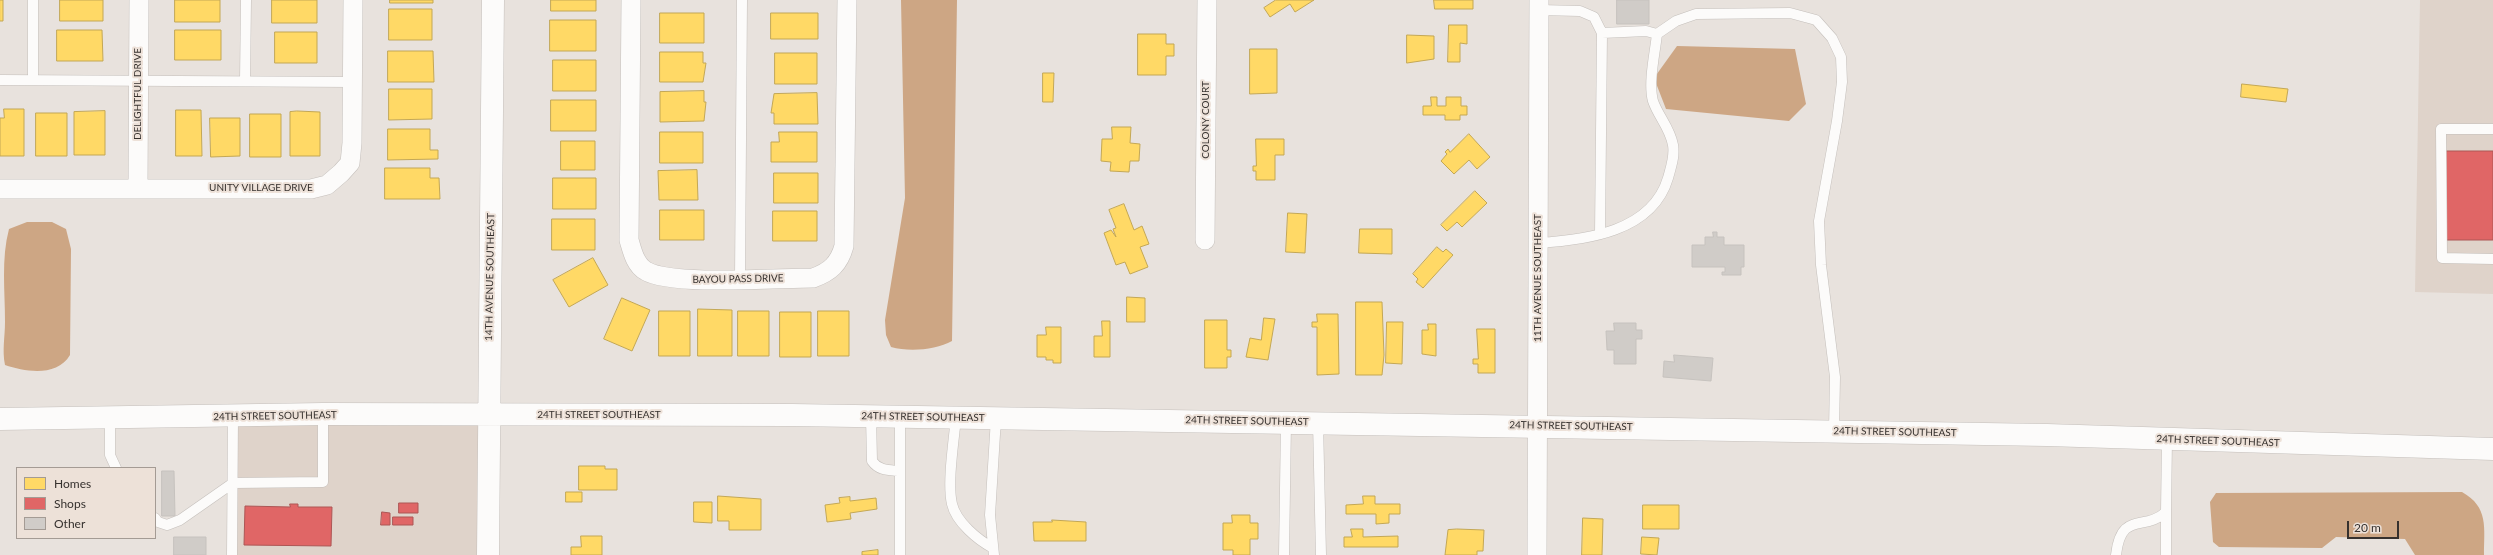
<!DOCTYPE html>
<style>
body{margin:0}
#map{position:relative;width:2493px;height:555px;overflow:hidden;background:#e8e2dd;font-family:Lato,sans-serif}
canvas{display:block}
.legend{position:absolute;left:16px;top:467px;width:140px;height:72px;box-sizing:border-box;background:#ede1d8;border:1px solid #a49b94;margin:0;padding:5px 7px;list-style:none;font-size:12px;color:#36312e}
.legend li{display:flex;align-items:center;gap:8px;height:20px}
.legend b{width:20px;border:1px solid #a49b94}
.scale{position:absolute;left:2347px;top:521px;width:52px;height:18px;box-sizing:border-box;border:2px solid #36312e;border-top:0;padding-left:5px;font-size:12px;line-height:14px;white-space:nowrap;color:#36312e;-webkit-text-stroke:3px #ede1d8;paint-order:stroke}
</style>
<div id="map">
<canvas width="2493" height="555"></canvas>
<ul class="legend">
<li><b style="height:11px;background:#ffd966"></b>Homes</li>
<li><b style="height:11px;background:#e06666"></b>Shops</li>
<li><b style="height:11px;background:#d0ccc8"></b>Other</li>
</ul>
<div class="scale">20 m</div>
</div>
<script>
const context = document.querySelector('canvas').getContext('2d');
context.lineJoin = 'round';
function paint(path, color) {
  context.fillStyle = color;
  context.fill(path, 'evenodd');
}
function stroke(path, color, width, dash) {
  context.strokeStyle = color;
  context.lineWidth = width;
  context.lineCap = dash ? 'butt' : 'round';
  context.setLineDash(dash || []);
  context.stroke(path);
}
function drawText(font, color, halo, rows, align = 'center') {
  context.font = font + ' Lato,sans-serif';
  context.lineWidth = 4;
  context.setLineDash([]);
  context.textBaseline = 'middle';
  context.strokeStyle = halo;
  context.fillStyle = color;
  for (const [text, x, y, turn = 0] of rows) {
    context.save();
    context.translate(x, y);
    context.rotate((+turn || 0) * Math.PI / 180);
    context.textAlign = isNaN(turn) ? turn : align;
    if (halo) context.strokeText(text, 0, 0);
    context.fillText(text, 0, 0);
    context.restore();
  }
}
const built = new Path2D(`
 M 2420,0 L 2493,0 L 2493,294 L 2415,292 Z
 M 478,424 L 478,555 L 230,555 L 236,425 Z`);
const water = new Path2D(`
 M 901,0 L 957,0 L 952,341 C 936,350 909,352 891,347 L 886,335 L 885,320 L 905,198 Z
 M 1677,46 L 1795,49 L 1806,104 L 1789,121 L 1666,109 L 1654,78 Z
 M 27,222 L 52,222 L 66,229 L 71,249 L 70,355 C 57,377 26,372 5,365 C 2,350 5,337 5,322 C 5,291 1,259 9,229 Z
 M 2462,492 C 2489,507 2484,528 2484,555 L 2415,555 L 2405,539 L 2336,537 L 2322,548 L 2219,547 L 2213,542 L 2210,502 L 2216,493 Z`);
const homes = new Path2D(`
 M 0,0 L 3,0 L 3,21 L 0,21 Z
 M 60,0 L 103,0 L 103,21 L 60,21 Z
 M 175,0 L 220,0 L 220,22 L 175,22 Z
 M 272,0 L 317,0 L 317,23 L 272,23 Z
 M 390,0 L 433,0 L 433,3 L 390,3 Z
 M 551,0 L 596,0 L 596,11 L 551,11 Z
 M 1276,0 L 1314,0 L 1295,12 L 1290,4 L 1270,17 L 1264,8 Z
 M 1434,0 L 1473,0 L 1473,9 L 1435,9 Z
 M 389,9 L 432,9 L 432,40 L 389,40 Z
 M 660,13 L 704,13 L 704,43 L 660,43 Z
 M 771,13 L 818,13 L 818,39 L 771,39 Z
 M 550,20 L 596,20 L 596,51 L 550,51 Z
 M 1449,25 L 1467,25 L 1467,44 L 1460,43 L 1460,62 L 1448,62 Z
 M 57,30 L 102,30 L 103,61 L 57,61 Z
 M 175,30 L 221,30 L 221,60 L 175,60 Z
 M 275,32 L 317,32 L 317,63 L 275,63 Z
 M 1138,34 L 1166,34 L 1166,44 L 1174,44 L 1174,56 L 1166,56 L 1166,75 L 1138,75 Z
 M 1407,35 L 1434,36 L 1434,59 L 1407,63 Z
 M 1250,49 L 1277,49 L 1277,93 L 1250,94 Z
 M 388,51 L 433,51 L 434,82 L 388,82 Z
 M 660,52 L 703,52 L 703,63 L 706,63 L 703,82 L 660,82 Z
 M 775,53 L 817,53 L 817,84 L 775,84 Z
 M 553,60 L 596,60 L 596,91 L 553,91 Z
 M 1043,73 L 1054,73 L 1053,102 L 1043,102 Z
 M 2242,84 L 2288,89 L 2286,102 L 2241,97 Z
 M 389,89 L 432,89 L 432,119 L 389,120 Z
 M 704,91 L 704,102 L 706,102 L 704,121 L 660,122 L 660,92 Z
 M 817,93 L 818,124 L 774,124 L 774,113 L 771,113 L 774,94 Z
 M 1431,97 L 1437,97 L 1437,106 L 1446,106 L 1446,97 L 1461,97 L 1461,106 L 1467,106 L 1467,115 L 1460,115 L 1460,120 L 1445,120 L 1445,115 L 1423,115 L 1423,106 L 1431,106 Z
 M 551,100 L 596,100 L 596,131 L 551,131 Z
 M 4,109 L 24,109 L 24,156 L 0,156 L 0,118 L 4,118 Z
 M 176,110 L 201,110 L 202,156 L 176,156 Z
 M 105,111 L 105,155 L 74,155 L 74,112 Z
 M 297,111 L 320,112 L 320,156 L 290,156 L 290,112 Z
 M 36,113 L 67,113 L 67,156 L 36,156 Z
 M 250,114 L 281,114 L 281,157 L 250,157 Z
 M 210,118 L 240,118 L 240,156 L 211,157 Z
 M 1112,127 L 1131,127 L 1130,143 L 1140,144 L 1139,161 L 1130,161 L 1129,172 L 1110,171 L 1111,162 L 1101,161 L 1102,139 L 1112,139 Z
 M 388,129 L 430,129 L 430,150 L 438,150 L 438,159 L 388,160 Z
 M 660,132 L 703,132 L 703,163 L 660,163 Z
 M 779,132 L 817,132 L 817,162 L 771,162 L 771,142 L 779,142 Z
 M 1469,134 L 1490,157 L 1477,169 L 1469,160 L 1454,174 L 1441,161 L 1447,154 L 1445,152 L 1448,149 L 1450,152 Z
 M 1256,139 L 1284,139 L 1284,155 L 1275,155 L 1275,180 L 1256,180 L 1256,171 L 1253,171 L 1253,166 L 1256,166 Z
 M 561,141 L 595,141 L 595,170 L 561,170 Z
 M 385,168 L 430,168 L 430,178 L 439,178 L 440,199 L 385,199 Z
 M 697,170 L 698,200 L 659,200 L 658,171 Z
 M 774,173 L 818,173 L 818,203 L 774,203 Z
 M 553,178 L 596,178 L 596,209 L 553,209 Z
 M 1475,191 L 1487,203 L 1462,227 L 1457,222 L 1447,231 L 1441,225 Z
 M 1124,204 L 1134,230 L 1142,226 L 1149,244 L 1140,247 L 1148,267 L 1130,274 L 1125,262 L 1116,265 L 1104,233 L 1111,230 L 1116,237 L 1113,229 L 1116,228 L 1109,210 Z
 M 660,210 L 704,210 L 704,240 L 660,240 Z
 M 773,211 L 817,211 L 817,241 L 773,241 Z
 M 1288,213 L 1307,214 L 1305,253 L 1286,252 Z
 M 552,219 L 595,219 L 595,250 L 552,250 Z
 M 1360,229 L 1392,229 L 1392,254 L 1359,253 Z
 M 1437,247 L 1443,252 L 1446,249 L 1453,255 L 1423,288 L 1416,282 L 1418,279 L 1413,274 Z
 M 593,258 L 608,285 L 569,307 L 553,280 Z
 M 1127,297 L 1145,298 L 1145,322 L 1127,322 Z
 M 622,298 L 650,310 L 632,351 L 604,339 Z
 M 1356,302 L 1382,302 L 1384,355 L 1382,375 L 1356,375 Z
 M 698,309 L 732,310 L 732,356 L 698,356 Z
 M 659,311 L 690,311 L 690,356 L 659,356 Z
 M 738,311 L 769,311 L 769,356 L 738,356 Z
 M 818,311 L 849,311 L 849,356 L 818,356 Z
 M 780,312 L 811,312 L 811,357 L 780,357 Z
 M 1317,314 L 1338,314 L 1339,374 L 1317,375 L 1317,327 L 1312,327 L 1312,322 L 1317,322 Z
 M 1264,318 L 1275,319 L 1268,360 L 1246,357 L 1250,338 L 1261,340 Z
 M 1205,320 L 1227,320 L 1227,350 L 1231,350 L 1231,357 L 1227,357 L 1227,368 L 1205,368 Z
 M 1102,321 L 1110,321 L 1110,357 L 1094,357 L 1094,336 L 1102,336 Z
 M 1387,322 L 1403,322 L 1402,364 L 1386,363 Z
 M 1428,324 L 1436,324 L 1436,356 L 1422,354 L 1422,330 L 1428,330 Z
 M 1046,327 L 1061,327 L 1061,363 L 1053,363 L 1053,360 L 1046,360 L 1046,357 L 1037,357 L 1037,335 L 1046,335 Z
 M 1477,329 L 1495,329 L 1495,373 L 1478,373 L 1478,364 L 1473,364 L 1473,359 L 1478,359 Z
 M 579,466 L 605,466 L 605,469 L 617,469 L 617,490 L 579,490 Z
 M 566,492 L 582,492 L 582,502 L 566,502 Z
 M 718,496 L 761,499 L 761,530 L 729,530 L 729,521 L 718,521 Z
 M 1363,496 L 1375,496 L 1375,504 L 1400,504 L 1400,514 L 1389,514 L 1389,523 L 1376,524 L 1376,514 L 1346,514 L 1346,505 L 1363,504 Z
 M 850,497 L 850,501 L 876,498 L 877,509 L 850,513 L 851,519 L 827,522 L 825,505 L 840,503 L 839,498 Z
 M 694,502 L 712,502 L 712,523 L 694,522 Z
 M 1643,505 L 1679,505 L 1679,529 L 1643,529 Z
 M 1232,515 L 1250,515 L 1250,523 L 1258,523 L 1258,539 L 1250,539 L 1250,555 L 1233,555 L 1233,550 L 1223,550 L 1223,523 L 1232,523 Z
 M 1583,518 L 1603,519 L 1602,555 L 1582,555 Z
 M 1052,520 L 1086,522 L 1086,541 L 1034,541 L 1033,522 L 1052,522 Z
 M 1351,529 L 1363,529 L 1363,537 L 1398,536 L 1398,547 L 1344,547 L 1344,537 L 1352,537 Z
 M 1457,529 L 1484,530 L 1483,551 L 1477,551 L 1477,555 L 1445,555 L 1448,530 Z
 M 581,536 L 602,536 L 602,555 L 571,555 L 571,547 L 581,547 Z
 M 1642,537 L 1659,538 L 1657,555 L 1641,554 Z
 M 878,550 L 878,555 L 862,555 L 862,552 Z`);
const shops = new Path2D(`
 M 2444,151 L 2493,151 L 2493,240 L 2444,240 Z
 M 399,503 L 418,503 L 418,513 L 399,513 Z
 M 290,504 L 298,504 L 298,507 L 332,507 L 331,546 L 244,545 L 245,506 L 290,507 Z
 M 382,512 L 390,513 L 390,525 L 381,525 Z
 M 393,517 L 413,517 L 413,525 L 393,525 Z`);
const building = new Path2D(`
 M 1617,0 L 1649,0 L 1649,24 L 1617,24 Z
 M 1713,232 L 1717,232 L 1717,237 L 1724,237 L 1724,245 L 1744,245 L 1744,267 L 1741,267 L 1741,275 L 1722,275 L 1722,272 L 1725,272 L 1725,267 L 1692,267 L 1692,245 L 1705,245 L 1705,237 L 1713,237 Z
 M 1614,323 L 1636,323 L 1636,330 L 1642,330 L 1642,339 L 1636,339 L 1636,364 L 1614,364 L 1614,350 L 1607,350 L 1606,331 L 1614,331 Z
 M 1674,355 L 1713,358 L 1711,381 L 1663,377 L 1664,361 L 1674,362 Z
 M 162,471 L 174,471 L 175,516 L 162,516 Z
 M 174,537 L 206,537 L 206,555 L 174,555 Z`);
const lane = new Path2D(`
 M 1657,34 L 1676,21 L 1696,14 L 1790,13 L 1816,20 L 1832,38 L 1841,57 L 1842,82 L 1837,121 L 1819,221 L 1821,265 L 1835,377 L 1834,431
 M 0,80 L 353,82
 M 33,80 L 33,0
 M 245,81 L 246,0
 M 2493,129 L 2441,129 L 2442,258 L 2493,259
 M 1600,234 L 1602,33
 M 1538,243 C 1586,240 1652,232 1668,178 C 1671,167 1675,156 1673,145 C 1670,128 1658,116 1653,101 C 1648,83 1655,53 1657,34 L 1646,31 L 1602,33 L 1594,17 L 1580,11 L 1539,10
 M 740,279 L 742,0
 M 871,416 L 872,461 C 879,471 889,470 900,471
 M 900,417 L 900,555
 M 956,417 C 954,440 947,483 952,504 C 956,522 978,540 993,548
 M 110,419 L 110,455 L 116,468
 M 1318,422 L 1321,555
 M 2166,512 L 2166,555
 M 155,518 L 158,522 L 167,525 L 180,520 L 233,483 L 323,482 L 323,414
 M 232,555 L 233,416
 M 994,555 L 990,515 L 996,418
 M 1284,555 L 1286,422
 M 2116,555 C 2121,510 2144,532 2166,512 L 2167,439`);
const street = new Path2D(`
 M 631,0 L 629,240 C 632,250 635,265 646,271 C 671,286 778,278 813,278 C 830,272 839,264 844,246 L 847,0
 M 138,188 L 139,0
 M 0,189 L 311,189 L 327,185 L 341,173 L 350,163 L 352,143 L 353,0
 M 1205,240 L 1207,0
 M 1537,555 L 1539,0`);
const secondary = new Path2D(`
 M 0,419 L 323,414 L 792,415 L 2047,435 L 2493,449
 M 488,555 L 493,0`);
const streetNames = [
 ["DELIGHTFUL DRIVE",138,94,-90],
 ["COLONY COURT",1206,120,-90],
 ["UNITY VILLAGE DRIVE",261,188],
 ["14TH AVENUE SOUTHEAST",490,277,-89],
 ["11TH AVENUE SOUTHEAST",1538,278,-90],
 ["BAYOU PASS DRIVE",738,279,-1],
 ["24TH STREET SOUTHEAST",599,415],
 ["24TH STREET SOUTHEAST",275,416,-1],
 ["24TH STREET SOUTHEAST",923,417,1],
 ["24TH STREET SOUTHEAST",1247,421,1],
 ["24TH STREET SOUTHEAST",1571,426,1],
 ["24TH STREET SOUTHEAST",1895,432,1],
 ["24TH STREET SOUTHEAST",2218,441,2]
];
paint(built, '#dfd3ca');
paint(water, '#cda684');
paint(homes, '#ffd966');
stroke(homes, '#c3a755', 1);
paint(shops, '#e06666');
stroke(shops, '#ad5655', 1);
paint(building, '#d0ccc8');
stroke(building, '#c6c2be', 1);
stroke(lane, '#c4bfbb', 11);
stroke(street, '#c4bfbb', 20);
stroke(secondary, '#c4bfbb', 23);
stroke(lane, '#fcfbfa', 10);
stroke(street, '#fcfbfa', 19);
stroke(secondary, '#fcfbfa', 22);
drawText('10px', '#36312e', '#ede1d8', streetNames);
</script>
